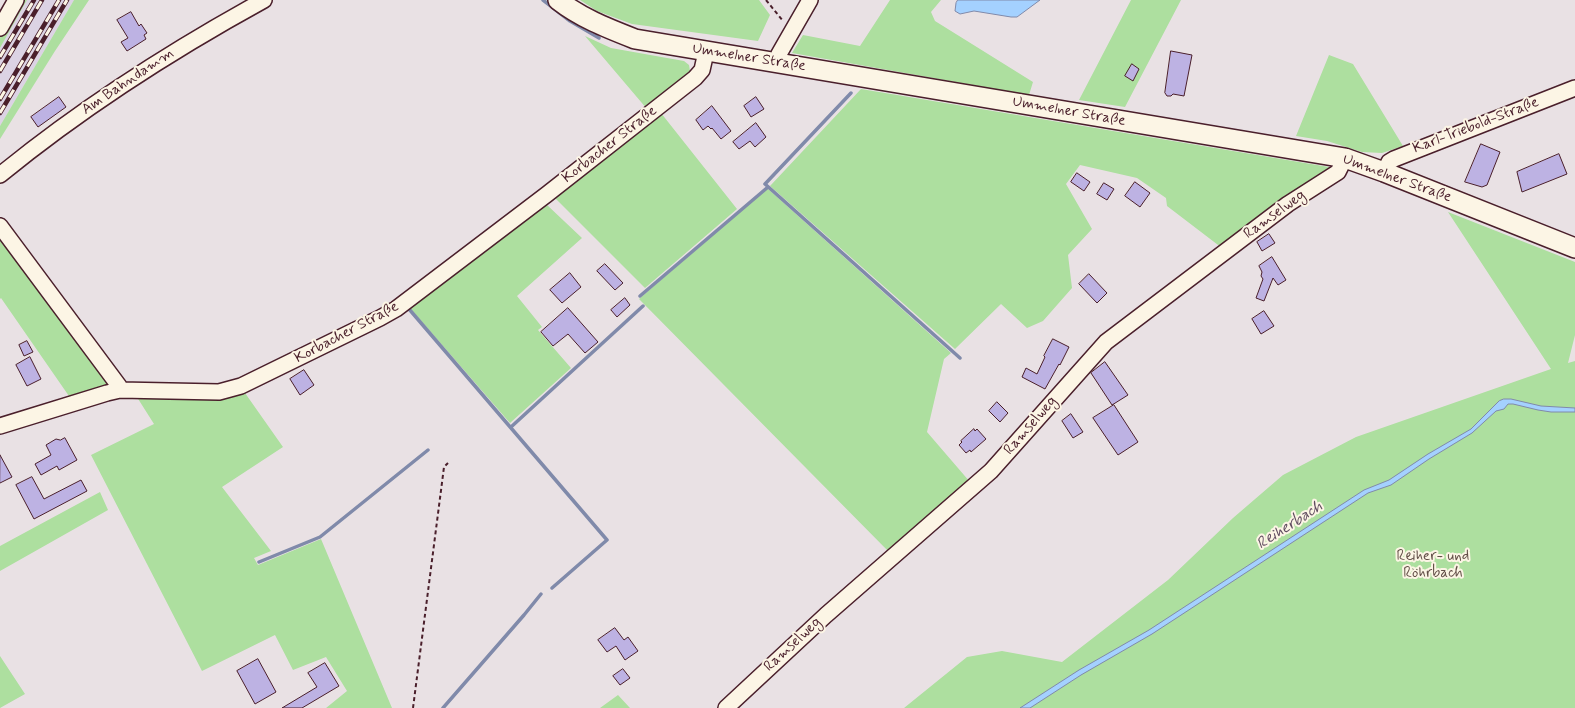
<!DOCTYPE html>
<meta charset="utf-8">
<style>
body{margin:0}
canvas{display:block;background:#e9e1e4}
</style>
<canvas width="1575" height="708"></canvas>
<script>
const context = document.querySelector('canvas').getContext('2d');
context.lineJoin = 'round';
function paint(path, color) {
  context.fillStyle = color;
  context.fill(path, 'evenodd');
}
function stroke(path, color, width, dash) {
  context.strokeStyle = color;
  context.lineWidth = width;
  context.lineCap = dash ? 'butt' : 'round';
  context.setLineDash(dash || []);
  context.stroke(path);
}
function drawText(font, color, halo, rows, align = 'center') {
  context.font = font + ' Mynerve,sans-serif';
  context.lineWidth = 4;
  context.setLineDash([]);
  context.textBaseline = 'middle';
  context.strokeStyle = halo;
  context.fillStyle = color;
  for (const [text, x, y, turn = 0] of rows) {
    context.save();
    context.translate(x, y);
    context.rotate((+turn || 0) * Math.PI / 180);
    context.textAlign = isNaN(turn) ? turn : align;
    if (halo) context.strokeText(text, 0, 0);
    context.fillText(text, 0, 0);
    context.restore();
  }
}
const built = new Path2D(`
 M 27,0 L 74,0 L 0,126 L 0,48 Z`);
const green = new Path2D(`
 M 21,0 L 27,0 L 0,48 L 0,36 Z
 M 74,0 L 89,0 L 55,51 L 0,139 L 0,126 Z
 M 580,0 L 759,0 L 770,15 L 758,41 L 632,24 L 597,11 Z
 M 890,0 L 941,0 L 931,12 L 935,21 L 1033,82 L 1029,95 L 792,53 L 803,35 L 860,46 Z
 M 1131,0 L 1181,0 L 1125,107 L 1079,100 Z
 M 585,36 L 611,48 L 684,61 L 689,65 L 690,71 L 687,78 L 647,109 Z
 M 1329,55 L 1353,64 L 1403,146 L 1382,153 L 1362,152 L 1327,141 L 1296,136 Z
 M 861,89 L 1329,167 L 1330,171 L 1222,248 L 1167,206 L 1166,198 L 1137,178 L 1080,165 L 1066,184 L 1092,229 L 1068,255 L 1072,288 L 1043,321 L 1027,328 L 1001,304 L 955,349 L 770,186 Z
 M 661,113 L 737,209 L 645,288 L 555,198 Z
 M 767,188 L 951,353 L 944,359 L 927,432 L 970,482 L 890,553 L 639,299 Z
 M 546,204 L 582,238 L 517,296 L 542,327 L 538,330 L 571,368 L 510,423 L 410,308 Z
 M 1448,212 L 1575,262 L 1575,335 L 1568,363 L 1575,361 L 1575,708 L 904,708 L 967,657 L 1002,651 L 1062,662 L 1168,580 L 1233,518 L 1283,475 L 1356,437 L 1551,369 Z
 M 0,233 L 115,386 L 71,399 L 1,298 L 0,299 Z
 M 245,393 L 283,447 L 222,487 L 271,551 L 254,558 L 258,565 L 321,539 L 392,708 L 326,708 L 347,691 L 326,657 L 293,670 L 275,635 L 202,671 L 91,455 L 154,424 L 135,394 L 221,398 Z
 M 100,492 L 108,510 L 0,571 L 0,546 Z
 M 0,656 L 25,694 L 0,708 Z
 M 618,695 L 630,708 L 600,708 Z`);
const water = new Path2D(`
 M 958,0 L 1040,0 L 1017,17 L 1011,17 L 974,11 L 960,14 L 955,11 L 956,3 Z
 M 1504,399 L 1511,399 L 1541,406 L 1575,408 L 1575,412 L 1551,412 L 1538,410 L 1513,404 L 1508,404 L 1504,409 L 1496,411 L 1472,433 L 1429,459 L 1391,485 L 1368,493 L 1152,634 L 1081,675 L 1030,708 L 1020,708 L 1079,670 L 1149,630 L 1364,490 L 1389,480 L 1428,454 L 1471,429 L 1499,401 Z`);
const stream = new Path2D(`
 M 543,0 L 570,21 L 599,38
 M 851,93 L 765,184 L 960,358
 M 640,296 L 768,187
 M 409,309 L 607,540 L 552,588
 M 511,427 L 643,306
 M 259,562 L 320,537 L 428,450
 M 443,708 L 524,615 L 541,594`);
const building = new Path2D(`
 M 131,12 L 139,26 L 141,24 L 147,33 L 144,35 L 146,39 L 127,51 L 121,42 L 128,38 L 117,20 Z
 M 1171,51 L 1192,55 L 1184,96 L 1173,94 L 1171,96 L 1167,96 L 1165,93 Z
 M 1132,64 L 1139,69 L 1133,81 L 1125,76 Z
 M 59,97 L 66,107 L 38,127 L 31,117 Z
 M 756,97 L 764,109 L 751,117 L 744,106 Z
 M 712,106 L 731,131 L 721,139 L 712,128 L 711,129 L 708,126 L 703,130 L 696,120 Z
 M 756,123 L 766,137 L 755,147 L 750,141 L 739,149 L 733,142 Z
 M 1481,144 L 1500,152 L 1487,185 L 1482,187 L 1465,182 Z
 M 1559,154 L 1567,174 L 1522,192 L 1517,172 Z
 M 1077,173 L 1090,182 L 1084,191 L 1071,182 Z
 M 1135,182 L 1150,193 L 1140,207 L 1125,196 Z
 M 1104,183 L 1114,189 L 1107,200 L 1097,194 Z
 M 1269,234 L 1275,243 L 1262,251 L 1257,242 Z
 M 1272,257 L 1286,280 L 1278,285 L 1273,278 L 1264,301 L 1256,298 L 1263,279 L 1261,276 L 1262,272 L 1259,266 Z
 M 605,264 L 623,283 L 615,290 L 597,271 Z
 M 570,273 L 581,287 L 562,303 L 550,290 Z
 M 1089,274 L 1107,293 L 1097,303 L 1079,284 Z
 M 625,298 L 630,305 L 617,317 L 611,310 Z
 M 568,308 L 598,342 L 585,353 L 568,334 L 553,346 L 541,332 Z
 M 1264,311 L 1274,326 L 1261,334 L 1252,319 Z
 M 1053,339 L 1069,347 L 1060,365 L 1059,364 L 1045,389 L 1022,377 L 1026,368 L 1037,374 L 1045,357 L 1044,356 Z
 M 27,341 L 33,352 L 24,356 L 19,345 Z
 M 30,357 L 41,379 L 27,386 L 16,365 Z
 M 1105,362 L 1128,395 L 1112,405 L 1091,373 Z
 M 304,370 L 314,385 L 300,395 L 290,379 Z
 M 997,402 L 1008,413 L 1000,422 L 989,411 Z
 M 1114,405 L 1138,442 L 1118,455 L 1093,418 Z
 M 1071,414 L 1083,432 L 1073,438 L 1062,421 Z
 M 974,429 L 975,431 L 977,429 L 986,439 L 971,452 L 970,450 L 966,453 L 959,445 L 962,442 L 961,441 Z
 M 65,438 L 77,460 L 59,470 L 57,466 L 41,475 L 35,464 L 51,455 L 46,445 L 56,439 L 60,440 Z
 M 0,455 L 12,477 L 0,483 Z
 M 32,477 L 44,499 L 81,480 L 87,491 L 34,519 L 16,485 Z
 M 615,628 L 624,640 L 628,637 L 638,651 L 625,660 L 616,646 L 607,652 L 598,640 Z
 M 258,659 L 276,692 L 255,704 L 237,671 Z
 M 325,663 L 339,686 L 302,708 L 282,708 L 317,687 L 308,673 Z
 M 623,669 L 630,678 L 620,685 L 613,676 Z`);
const path = new Path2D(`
 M 766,0 L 783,21
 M 413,708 L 444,467 L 448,463`);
const minor = new Path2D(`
 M 0,28 L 16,0
 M 777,63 L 779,54 L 810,0
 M 1384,172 L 1389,162 L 1394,159 L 1575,88
 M 0,175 C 82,108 171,51 264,0
 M 0,226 L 119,386 L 120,390
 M 0,426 L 107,393 L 120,390 L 219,392 L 241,386 L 380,318 L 396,309 L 546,195 L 695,78 L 702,70 L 706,52
 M 726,708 L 826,615 L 991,471 L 1106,342 L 1288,204 L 1338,172 L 1345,158`);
const major = new Path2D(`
 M 558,0 C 581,18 607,28 635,39 L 1345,158 L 1384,172 L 1575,248`);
const rail = new Path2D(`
 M 0,57 L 34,0
 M 0,71 L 42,0
 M 0,99 L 59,0
 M 0,113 L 67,0`);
const streetNames = [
 ["Ummelner Straße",749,58,9],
 ["Am Bahndamm",128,82,-34],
 ["Ummelner Straße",1069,112,10],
 ["Karl-Triebold-Straße",1476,126,-21],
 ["Korbacher Straße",610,145,-38],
 ["Ummelner Straße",1397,179,20],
 ["Ramselweg",1275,215,-36],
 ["Korbacher Straße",347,333,-28],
 ["Ramselweg",1031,426,-49],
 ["Ramselweg",793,645,-43]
];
const parkNames = [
 ["Reiher- und",1433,557],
 ["Röhrbach",1433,574]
];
const waterNames = [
 ["Reiherbach",1290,526,-33]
];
paint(built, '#dcd3e4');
paint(green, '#addf9f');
paint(water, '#a4d1ff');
stroke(water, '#808aaa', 1);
stroke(stream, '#808aaa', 3.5);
paint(building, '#bdb2e3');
stroke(building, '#4a1f2b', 1);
stroke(minor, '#4a1f2b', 18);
stroke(major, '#4a1f2b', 22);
stroke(path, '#4a1f2b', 2, [4, 3]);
stroke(minor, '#fcf5e5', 15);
stroke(major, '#fcf5e5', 19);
stroke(rail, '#4a1f2b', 4.5);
stroke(rail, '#fcf5e5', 3, [9]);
drawText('15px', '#4a1f2b', '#fcf5e5', streetNames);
drawText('15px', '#634f48', '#fcf5e5', parkNames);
drawText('italic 16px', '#604c60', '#fcf5e5', waterNames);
</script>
